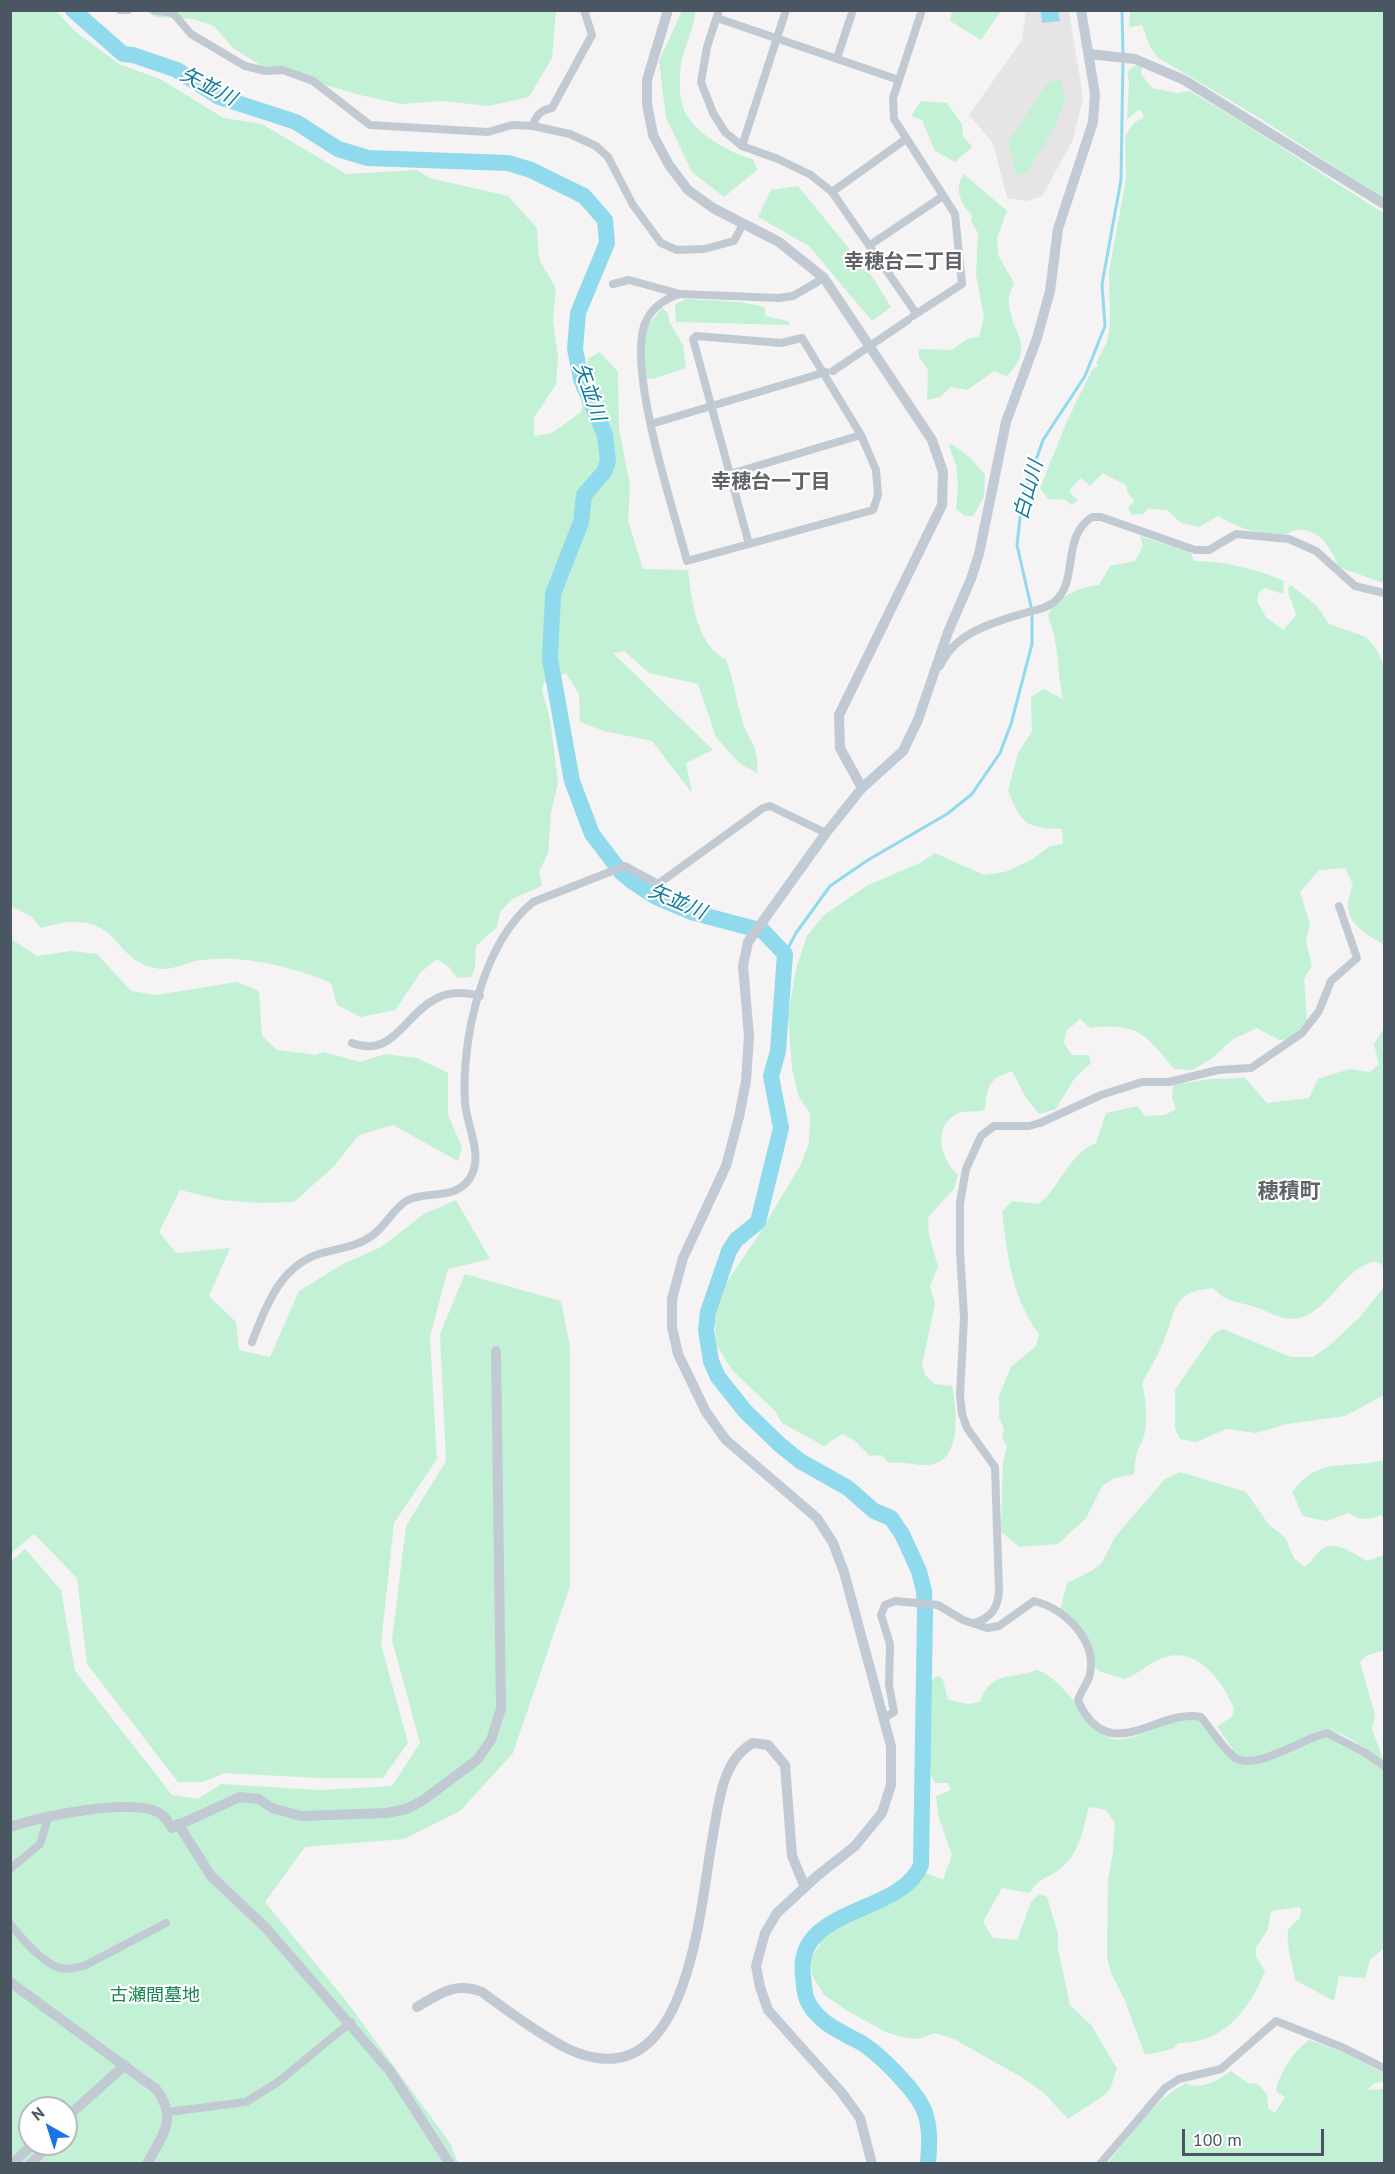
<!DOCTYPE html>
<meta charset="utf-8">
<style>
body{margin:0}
#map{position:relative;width:1395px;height:2174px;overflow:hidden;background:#f5f3f3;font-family:"PT Sans",sans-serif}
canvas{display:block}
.frame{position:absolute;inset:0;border:12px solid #4a5661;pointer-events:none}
.north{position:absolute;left:18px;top:2096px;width:60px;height:60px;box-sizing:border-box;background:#fff;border:2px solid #b7bbc0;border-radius:50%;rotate:321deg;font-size:16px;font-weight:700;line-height:24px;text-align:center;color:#4a5661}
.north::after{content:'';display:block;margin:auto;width:21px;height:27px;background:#1a73e8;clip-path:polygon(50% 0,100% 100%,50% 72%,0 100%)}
.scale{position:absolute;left:1182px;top:2129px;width:142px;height:27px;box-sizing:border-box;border:3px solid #4a5661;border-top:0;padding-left:8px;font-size:18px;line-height:21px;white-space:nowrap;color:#4a5661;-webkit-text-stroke:4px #fff;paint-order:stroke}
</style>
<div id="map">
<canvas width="1395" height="2174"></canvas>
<div class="frame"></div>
<div class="north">N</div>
<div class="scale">100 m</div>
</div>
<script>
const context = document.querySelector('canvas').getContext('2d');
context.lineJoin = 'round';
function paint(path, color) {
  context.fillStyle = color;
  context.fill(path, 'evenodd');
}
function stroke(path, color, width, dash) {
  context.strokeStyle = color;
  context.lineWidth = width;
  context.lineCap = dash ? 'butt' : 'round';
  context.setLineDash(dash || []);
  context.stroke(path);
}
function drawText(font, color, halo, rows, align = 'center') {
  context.font = font + ' "PT Sans","Noto Sans JP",sans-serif';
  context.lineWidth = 4.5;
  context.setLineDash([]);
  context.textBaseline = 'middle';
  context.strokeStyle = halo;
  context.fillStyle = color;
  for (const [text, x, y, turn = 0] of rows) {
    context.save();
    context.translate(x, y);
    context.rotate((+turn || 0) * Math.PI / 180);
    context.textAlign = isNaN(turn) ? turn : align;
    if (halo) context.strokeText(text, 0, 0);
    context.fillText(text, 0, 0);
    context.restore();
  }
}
const education = new Path2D(`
 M 1026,11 L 1069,11 L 1083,98 L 1073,140 L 1042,196 L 1027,201 L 1007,198 L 993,143 L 969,115 L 1022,40 Z`);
const green = new Path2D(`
 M 556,10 L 552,58 L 529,97 L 488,106 L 443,101 L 401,104 L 360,95 L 262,66 L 233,48 L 214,26 L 193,19 L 155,17 L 146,11 Z
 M 56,11 L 76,32 L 119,64 L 160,79 L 224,118 L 262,124 L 346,174 L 417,170 L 429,178 L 508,196 L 537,228 L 539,259 L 556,289 L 553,320 L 558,358 L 556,384 L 534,418 L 534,436 L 552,433 L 581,412 L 588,359 L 600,352 L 618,372 L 619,429 L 630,485 L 628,521 L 643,569 L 688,570 C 692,603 696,643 726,660 C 734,680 736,700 742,720 C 750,746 759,742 757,773 L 739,763 L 716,737 L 698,684 L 649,673 L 624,651 L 613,653 L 713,750 L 686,763 L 692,793 L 652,741 L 604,731 L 580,722 L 579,694 L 566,673 L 544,683 L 542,690 L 550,719 L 558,783 L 551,813 L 548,853 L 539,872 L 542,886 L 512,899 L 500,912 L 497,927 L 476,946 L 475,968 L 471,977 L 457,978 L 449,967 L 437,959 L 421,972 L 395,1010 L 361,1017 L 337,1005 L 331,983 C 293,967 244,955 202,960 C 189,961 174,970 162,969 C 107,965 126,903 41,928 L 32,917 L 11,906 L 11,11 Z
 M 682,11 L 695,11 C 694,31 686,41 682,59 C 679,74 678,100 686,114 C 698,135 731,154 753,159 L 757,170 L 724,197 L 692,172 L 666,118 L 659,61 Z
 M 952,11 L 952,10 L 1001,11 L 981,40 L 950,21 Z
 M 1130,11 L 1384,11 L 1384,199 L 1258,117 L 1157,57 L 1150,47 L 1142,25 L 1129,27 Z
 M 1136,65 L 1142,67 L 1141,74 L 1152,88 L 1177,93 L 1189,91 C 1256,129 1319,173 1384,213 L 1383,583 L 1339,567 C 1331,549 1320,528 1297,530 C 1293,530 1289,534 1284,534 C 1261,536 1238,528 1218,516 L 1199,527 L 1181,523 L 1167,510 L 1148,509 L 1143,514 L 1132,515 L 1128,508 L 1134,501 L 1127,492 L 1127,486 L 1103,473 L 1090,486 L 1081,478 L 1069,491 L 1078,501 L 1071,505 L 1066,500 L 1048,499 L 1040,488 L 1068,419 L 1092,370 L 1098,365 L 1096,363 L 1107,342 L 1110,325 L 1109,272 L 1126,179 L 1125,136 L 1134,123 L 1144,117 L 1140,109 L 1127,119 L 1129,82 L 1127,72 Z
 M 1060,78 L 1065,99 L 1052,132 L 1027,172 L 1016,175 L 1008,142 L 1046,85 Z
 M 921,101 L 947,103 L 962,124 L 963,136 L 972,147 L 955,162 L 935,151 L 922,120 L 911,116 Z
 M 964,174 L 1007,211 L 997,238 L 998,255 L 1014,283 C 1012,288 1008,296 1009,301 C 1009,332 1038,344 1007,376 L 994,371 L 967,390 L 951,387 L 940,397 L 927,400 L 928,370 L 919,357 L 919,349 L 952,350 L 967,339 L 979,337 L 984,317 L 976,275 L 978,233 L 971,221 L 972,215 C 961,204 953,189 964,174 Z
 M 798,186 L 873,278 L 891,307 L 872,321 L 809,246 L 758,217 L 771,190 Z
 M 685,299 L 740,302 L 765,307 L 765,316 L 788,321 L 790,325 L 676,322 L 675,305 Z
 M 662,308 L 668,313 L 669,321 L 683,345 L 686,368 L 652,379 L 643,378 L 638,338 Z
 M 952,444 L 968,456 L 985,474 L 984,497 L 973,516 L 965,516 L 956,509 L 958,484 L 956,465 L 949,446 Z
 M 1140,536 L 1191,553 L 1194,561 C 1223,561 1258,569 1284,581 L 1283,594 L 1265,588 L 1259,592 L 1257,601 L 1266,617 L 1283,630 L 1296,615 C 1294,604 1288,599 1288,588 L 1291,585 L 1317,606 L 1329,624 L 1366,637 L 1377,650 L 1384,666 L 1384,945 C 1359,929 1338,919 1353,885 L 1345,868 L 1319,870 L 1300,892 L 1310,924 L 1306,941 L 1312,966 L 1304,979 L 1307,1020 L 1291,1039 L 1279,1040 L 1257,1028 L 1233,1039 L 1211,1059 L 1192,1070 L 1174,1069 C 1146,1035 1138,1022 1090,1028 L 1080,1019 L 1066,1031 L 1064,1043 L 1072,1055 L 1089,1055 L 1091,1063 L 1074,1079 L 1056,1109 L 1039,1114 L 1026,1098 L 1012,1071 C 988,1079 987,1086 985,1110 C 976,1113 965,1110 958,1113 C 932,1126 940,1159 958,1175 L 954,1189 L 928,1217 L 929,1235 L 938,1267 L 930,1286 L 935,1304 L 922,1365 L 926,1376 L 935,1384 L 952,1386 C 957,1410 963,1463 927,1465 C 913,1465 902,1461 889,1463 L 881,1455 L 870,1456 L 854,1440 L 842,1434 L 824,1446 L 782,1423 L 775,1411 L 732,1370 L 716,1344 L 715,1320 L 720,1292 L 758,1236 L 800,1166 L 809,1143 L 810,1113 L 799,1097 L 792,1069 L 788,1015 L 796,969 L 807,936 L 824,915 L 868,885 L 920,863 L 935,853 L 984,875 L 1005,872 L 1031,860 L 1050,846 L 1063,844 L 1062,829 C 1026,828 1021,824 1008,790 L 1018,753 L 1032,731 L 1031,697 L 1044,689 L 1063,699 C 1057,673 1059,641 1048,616 C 1055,598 1080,586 1099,585 L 1110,566 L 1135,561 L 1143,546 Z
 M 11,939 L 37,956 L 71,951 L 97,954 L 131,991 L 156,995 L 237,982 L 259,991 L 262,1036 L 277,1050 L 316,1055 L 323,1052 L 360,1062 L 385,1054 L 417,1058 L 448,1073 L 448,1115 L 462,1147 L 458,1161 L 393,1125 L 359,1135 L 333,1167 L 294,1202 L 259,1203 L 222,1200 L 180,1190 L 159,1232 L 176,1253 L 230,1248 L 209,1296 L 236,1322 L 239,1350 L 270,1357 L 299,1291 L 341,1265 L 381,1247 L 424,1214 L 456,1200 L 490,1259 L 448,1269 L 430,1337 L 437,1459 L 394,1523 L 381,1644 L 408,1743 L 383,1778 L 319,1778 L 224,1773 L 203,1782 L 178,1782 L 87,1664 L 77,1578 L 34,1534 L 11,1553 Z
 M 1384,1028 L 1384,1266 L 1375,1261 C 1369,1264 1363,1265 1358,1269 C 1333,1286 1316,1328 1280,1317 C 1272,1315 1266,1310 1258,1308 C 1240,1301 1227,1304 1213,1288 C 1171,1292 1178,1308 1164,1340 C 1158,1355 1150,1369 1142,1383 C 1146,1397 1148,1422 1144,1436 C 1143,1441 1139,1445 1138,1450 C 1135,1457 1135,1466 1134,1474 L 1115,1478 L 1103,1485 L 1086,1518 L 1058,1544 L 1019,1547 L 1001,1531 L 1003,1461 L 1007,1446 L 1002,1437 L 1004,1429 L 999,1417 L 999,1396 L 1011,1367 L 1036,1346 L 1039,1334 C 1012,1298 1007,1255 1002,1211 L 1012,1201 L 1039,1204 C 1062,1185 1067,1156 1096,1143 L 1106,1113 L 1138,1106 L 1144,1116 L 1165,1115 L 1176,1109 L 1172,1098 L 1173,1085 L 1211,1079 L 1245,1078 L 1267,1103 L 1309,1098 L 1318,1079 L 1349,1069 L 1370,1072 L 1379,1064 L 1374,1044 Z
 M 465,1274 L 561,1301 L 570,1347 L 570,1586 L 513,1753 L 460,1811 L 404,1839 L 305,1847 L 265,1902 L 347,2002 L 450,2143 L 458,2163 L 11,2163 L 10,1562 L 25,1549 L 61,1590 L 75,1671 L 172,1795 L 198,1799 L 221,1784 L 319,1790 L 392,1786 L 420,1743 L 392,1640 L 406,1526 L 446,1461 L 440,1334 ZM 30,2108 L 66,2108 L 66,2144 L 30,2144 Z
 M 1384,1287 L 1384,1395 L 1345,1416 L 1287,1424 L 1256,1433 L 1227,1429 L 1196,1442 L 1180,1439 L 1175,1428 L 1175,1390 L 1214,1333 L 1223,1329 L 1291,1357 L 1313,1357 L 1330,1345 L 1360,1317 Z
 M 1384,1460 L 1384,1525 L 1382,1515 C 1369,1520 1360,1521 1349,1513 L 1326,1521 L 1303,1516 L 1292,1492 C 1319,1455 1347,1470 1384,1460 Z
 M 1180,1472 L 1246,1492 L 1269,1525 L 1285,1537 L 1294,1558 L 1305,1567 C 1312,1562 1316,1553 1322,1549 C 1335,1539 1356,1555 1367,1561 L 1384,1555 L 1384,1650 L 1366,1656 L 1360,1662 L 1375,1715 L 1372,1729 L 1384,1762 C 1368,1751 1346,1732 1326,1730 C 1317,1728 1308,1737 1301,1741 C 1283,1749 1257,1761 1237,1756 L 1217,1726 L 1232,1717 L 1234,1708 C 1221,1678 1194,1642 1157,1660 C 1145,1666 1137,1675 1124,1679 L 1099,1671 L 1095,1667 L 1092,1651 L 1060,1611 L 1067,1583 L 1093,1570 L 1102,1563 L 1115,1537 L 1165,1479 Z
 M 1037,1670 C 1068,1680 1090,1734 1114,1739 C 1138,1744 1179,1709 1197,1718 C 1207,1723 1230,1752 1239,1762 L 1326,1735 L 1363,1754 L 1384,1769 L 1384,1948 L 1370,1960 L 1365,1978 L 1339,1976 L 1334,2001 L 1295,1980 C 1293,1963 1286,1948 1288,1930 L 1300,1917 L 1301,1910 L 1299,1907 L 1271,1911 L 1268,1929 L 1256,1948 L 1256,1956 L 1265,1972 C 1247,2012 1224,2043 1178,2043 L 1173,2049 L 1145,2055 L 1125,2001 L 1111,1973 L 1107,1956 L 1108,1880 L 1113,1852 L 1115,1823 L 1106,1810 L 1089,1807 C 1083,1829 1080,1852 1062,1867 C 1050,1878 1037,1878 1030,1893 L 1002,1888 L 983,1922 L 993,1938 L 1017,1940 L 1031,1902 L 1039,1894 L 1047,1897 L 1058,1934 L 1058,1949 L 1070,2005 L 1092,2026 L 1117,2069 C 1114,2075 1113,2081 1111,2087 C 1107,2097 1078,2111 1068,2119 L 1043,2092 L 1021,2077 L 954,2039 L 935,2033 L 918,2039 L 902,2037 L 886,2032 L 851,2013 L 824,1995 L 812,1975 L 810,1958 L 820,1945 L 820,1939 L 842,1921 L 904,1892 L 926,1873 L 943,1880 L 952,1855 L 939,1818 L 936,1796 L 951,1790 L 948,1783 L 935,1783 L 929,1771 L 930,1681 L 938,1676 L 943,1680 L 948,1700 L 969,1704 L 980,1702 C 991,1670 1010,1680 1037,1670 Z
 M 1309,2040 L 1348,2054 L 1384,2073 L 1384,2081 L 1373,2084 L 1368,2090 L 1384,2089 L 1384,2163 L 1107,2164 C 1130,2136 1153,2100 1186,2083 C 1200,2091 1219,2080 1231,2071 L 1248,2083 L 1258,2084 L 1267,2095 L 1268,2108 L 1275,2113 L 1285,2097 L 1276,2091 C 1279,2073 1294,2051 1309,2040 Z`);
const water = new Path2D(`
 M 1041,11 L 1058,11 L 1060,21 L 1042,23 Z`);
const stream = new Path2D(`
 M 1122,10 L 1123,54
 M 785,954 L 796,933 L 830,886 L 868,860 L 947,814 L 972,794 L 1000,753 L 1011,724 L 1032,644 L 1032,611 L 1017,545 L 1022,500 L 1043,440 L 1085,376 L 1105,326 L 1102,284 L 1121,180 L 1123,60`);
const river = new Path2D(`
 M 73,10 L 123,54 L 133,55 L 177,70 L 219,97 L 296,122 L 338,149 L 368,158 L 508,163 L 531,170 L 584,196 L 605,220 L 607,243 L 578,313 L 575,349 L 581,379 L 605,435 L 608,461 L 604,472 L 584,495 L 581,522 L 553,594 L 550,659 L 572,781 L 592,834 L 621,872 L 633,882 L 656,897 L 691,912 L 763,931 L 785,954 L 778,1051 L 771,1076 L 781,1128 L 758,1222 L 736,1240 L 729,1251 L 708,1312 L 706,1330 L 711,1361 L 718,1377 L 745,1411 L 779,1444 L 800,1461 L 848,1488 L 874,1511 L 891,1518 L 902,1534 L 919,1571 L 924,1591 L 925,1612 L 921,1865 C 901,1915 794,1906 803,1976 C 804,1984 804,1995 808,2002 C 818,2022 839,2031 858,2041 C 877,2051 919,2093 925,2113 C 931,2130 929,2147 928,2164`);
const minor = new Path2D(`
 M 120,10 L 128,10
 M 154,10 L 173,13 L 191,34 L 245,66 L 266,71 L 283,70 L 313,81 L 370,125 L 488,132 L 512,125 L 533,126 L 570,134 L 596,146 L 608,157 L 633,205 L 661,243 L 677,250 L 704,249 L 734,241 L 743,224
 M 719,10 L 707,47 L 701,82 L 713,113 L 725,132 L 742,146 L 778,159 L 811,175 L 832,192 L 916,313
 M 717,18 L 899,80
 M 837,58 L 853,10
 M 533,126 C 536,115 541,110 552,108 L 592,35 L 584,10
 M 742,146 L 786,10
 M 832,192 L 906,139
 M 870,245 L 943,196
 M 613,284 L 629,280 L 680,294
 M 913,316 L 962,284 L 955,214 L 894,119 L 893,98 L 922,10
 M 651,424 L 826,372
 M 730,474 L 861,435
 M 749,544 L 693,339 L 696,336 L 781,343 L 802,338 L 861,435 L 876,470 L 878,495 L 873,510 L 687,561 C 673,507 629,377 644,326 C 650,309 663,299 680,294 L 779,298 L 793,296 L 824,278
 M 940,666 C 956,631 995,622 1028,612 C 1037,610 1047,608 1054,602 C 1080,581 1060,538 1092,517 L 1101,517 L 1195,550 L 1209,550 L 1236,534 L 1289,539 L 1316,551 L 1355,586 L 1384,593
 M 352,1043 C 408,1064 408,976 480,996
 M 252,1342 C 266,1306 280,1265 322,1253 C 339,1248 357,1247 373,1235 C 386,1226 394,1207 408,1200 C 428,1190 455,1201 470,1178 C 484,1156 467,1127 465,1103 C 461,1040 482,944 533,902 L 625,866 L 658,884 L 763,808 L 770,806 L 826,833
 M 974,1623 C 991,1618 998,1608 999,1591 L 995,1467 L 967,1428 L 962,1414 L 960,1395 L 964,1318 L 960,1251 L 960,1203 L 966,1169 L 981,1136 L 994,1126 L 1029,1126 L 1040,1123 L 1101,1095 L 1142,1082 L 1169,1082 L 1218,1070 L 1251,1068 L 1302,1033 L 1319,1011 L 1331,981 L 1357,958 L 1339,906
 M 884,1718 L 894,1712 L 889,1685 L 890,1644 L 881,1615 L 885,1605 L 895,1601 L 938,1605 L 963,1620 L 987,1628 L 999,1626 L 1034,1601 C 1065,1609 1097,1640 1090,1674 C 1088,1684 1080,1691 1078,1701 C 1110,1769 1156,1708 1201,1717 C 1211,1729 1222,1747 1234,1757 C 1255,1773 1306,1736 1327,1733 L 1364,1752 L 1384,1766
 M 10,1869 L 40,1844 L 49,1815
 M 10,1924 C 22,1939 40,1960 57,1967 C 66,1971 78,1967 86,1965 L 166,1923
 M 168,2112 L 246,2102 L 278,2082 L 351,2022
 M 1100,2164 L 1165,2088 L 1179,2079 L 1221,2069 L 1276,2021 L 1344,2048 L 1384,2068`);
const tertiary = new Path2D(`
 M 668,10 L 647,80 L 647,104 L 653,135 L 669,165 L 688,190 L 713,208 L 779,242 L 824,278 L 932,440 L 943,472 L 942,505 L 839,715 L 840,748 L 862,788
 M 1089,54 L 1135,59 L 1184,80 L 1384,204
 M 178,1824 L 211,1876 L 266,1928 L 390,2071 L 450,2164
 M 10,1827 C 40,1817 134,1796 161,1814 C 165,1817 169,1823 172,1828 L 240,1797 L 259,1799 L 272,1808 L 301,1816 L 387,1813 L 406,1809 L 422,1801 L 477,1760 L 491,1740 L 501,1709 L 496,1351
 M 10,1982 L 156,2089 C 179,2120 162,2135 147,2164
 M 417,2007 C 439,1994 456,1981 482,1992 C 505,2009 552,2044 578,2053 C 690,2094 700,1904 713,1835 C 719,1802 722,1760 753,1743 L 768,1745 L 785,1765 L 792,1856 L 805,1887
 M 66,2118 L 125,2065
 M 12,2164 L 33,2144
 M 30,2164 L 51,2144`);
const secondary = new Path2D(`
 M 872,2164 L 860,2118 L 842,2093 L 768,2010 L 760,1987 L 756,1966 L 765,1933 L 777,1913 L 817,1876 L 855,1846 L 882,1813 L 891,1785 L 891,1746 L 844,1572 L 833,1543 L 817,1518 L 726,1440 L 706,1412 L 678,1354 L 672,1327 L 672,1299 L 683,1258 L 726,1166 L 739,1117 L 746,1081 L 749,1036 L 743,966 L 748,942 L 826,833 L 862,788 L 903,751 L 918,720 L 948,632 L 971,579 L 979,554 L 1006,422 L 1037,338 L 1050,291 L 1058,229 L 1093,122 L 1095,94 L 1081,10`);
const minorBridge = new Path2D(`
 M 833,371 L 908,320`);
const parkNames = [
 ["古瀬間墓地",155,1996]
];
const waterNames = [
 ["矢並川",208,87,27],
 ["矢並川",589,392,71],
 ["白山川",1029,490,-75],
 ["矢並川",677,902,23]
];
const neighbourhoodNames = [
 ["幸穂台二丁目",904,262],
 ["幸穂台一丁目",771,482]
];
const quarterNames = [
 ["穂積町",1289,1192]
];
paint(education, '#e6e4e5');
paint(green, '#c3f1d5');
paint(water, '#90daee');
stroke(stream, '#90daee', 3);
stroke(river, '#90daee', 16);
stroke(minor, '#c1cad2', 8);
stroke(tertiary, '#c1cad2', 10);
stroke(secondary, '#c1cbd6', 10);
stroke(minorBridge, '#c1cad2', 8);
drawText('18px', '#17864f', '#fff', parkNames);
drawText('italic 20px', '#0c7c9b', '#fff', waterNames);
drawText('bold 20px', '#5f6368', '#fff', neighbourhoodNames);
drawText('bold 21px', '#5f6368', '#fff', quarterNames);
</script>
